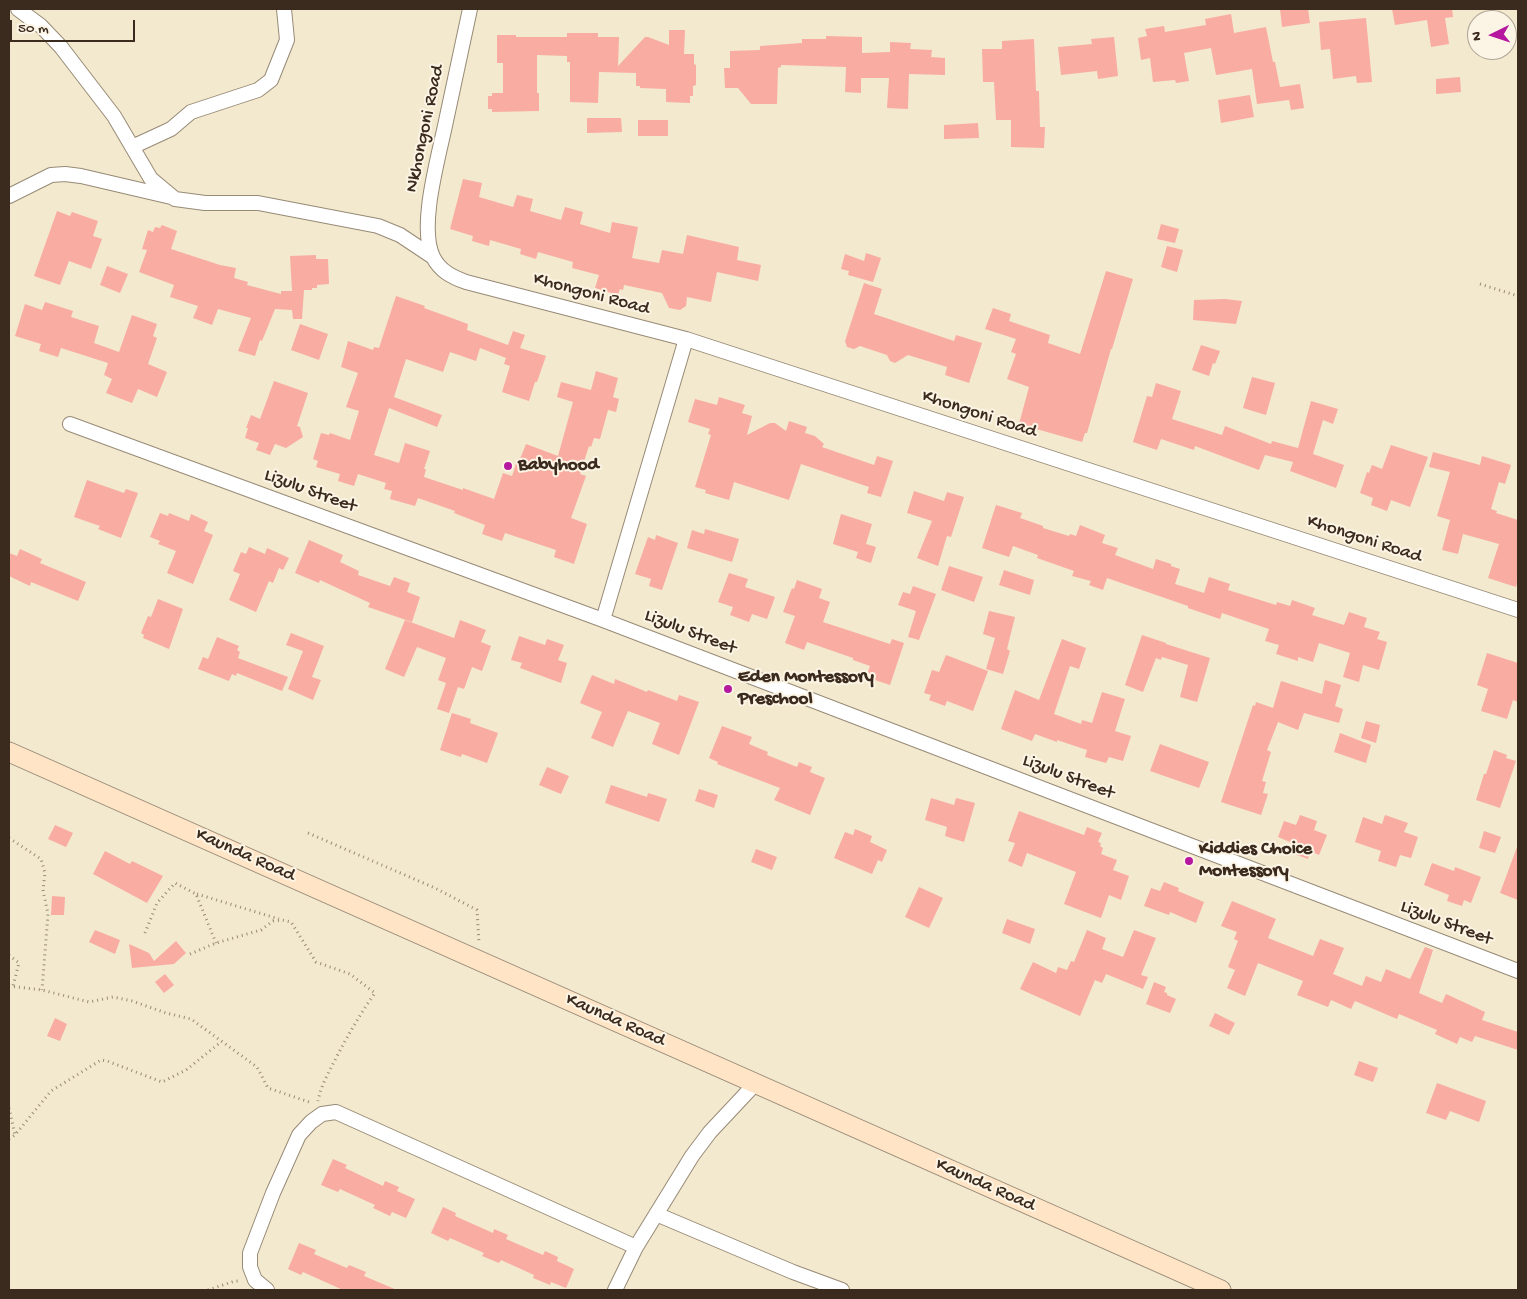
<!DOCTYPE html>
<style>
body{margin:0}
#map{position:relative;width:1527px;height:1299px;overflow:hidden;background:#f3e9cf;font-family:"Gochi Hand",sans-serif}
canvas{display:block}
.frame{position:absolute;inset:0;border:10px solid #3b2a1e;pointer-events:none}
.north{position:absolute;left:1467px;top:10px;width:50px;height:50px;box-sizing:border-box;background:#fcf5e5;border:1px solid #afa495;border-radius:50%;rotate:266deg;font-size:14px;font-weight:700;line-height:20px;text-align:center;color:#3b2a1e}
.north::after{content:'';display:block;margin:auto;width:18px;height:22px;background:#b5179e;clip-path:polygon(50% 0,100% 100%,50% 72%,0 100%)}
.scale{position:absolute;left:10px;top:20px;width:125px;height:22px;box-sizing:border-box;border:2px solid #3b2a1e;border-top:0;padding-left:6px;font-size:15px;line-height:18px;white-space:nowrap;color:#3b2a1e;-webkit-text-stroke:4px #fcf5e5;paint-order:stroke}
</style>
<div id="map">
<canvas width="1527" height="1299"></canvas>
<div class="frame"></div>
<div class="north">N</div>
<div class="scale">50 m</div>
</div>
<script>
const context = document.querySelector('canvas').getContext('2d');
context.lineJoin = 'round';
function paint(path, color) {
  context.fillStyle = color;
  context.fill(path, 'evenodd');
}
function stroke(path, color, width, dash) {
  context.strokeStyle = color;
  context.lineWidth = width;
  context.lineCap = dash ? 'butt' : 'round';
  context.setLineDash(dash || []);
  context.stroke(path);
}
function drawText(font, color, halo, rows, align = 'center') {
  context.font = font + ' "Gochi Hand",sans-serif';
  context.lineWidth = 4;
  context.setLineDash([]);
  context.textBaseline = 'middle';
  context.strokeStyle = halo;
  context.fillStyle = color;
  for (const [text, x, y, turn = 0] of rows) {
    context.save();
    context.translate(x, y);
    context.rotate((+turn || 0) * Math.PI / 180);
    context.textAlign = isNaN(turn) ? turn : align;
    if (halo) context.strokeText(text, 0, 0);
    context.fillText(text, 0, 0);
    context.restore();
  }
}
const building = new Path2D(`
 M 1280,9 L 1308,9 L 1310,23 L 1282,27 Z
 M 1392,9 L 1452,9 L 1453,17 L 1445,18 L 1449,44 L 1431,47 L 1427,20 L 1395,25 Z
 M 1231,14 L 1234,33 L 1266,27 L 1273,62 L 1275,62 L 1280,87 L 1300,84 L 1304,108 L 1291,110 L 1289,100 L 1257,104 L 1252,69 L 1216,75 L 1211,48 L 1184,53 L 1189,81 L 1176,83 L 1175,80 L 1153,82 L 1150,58 L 1141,60 L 1138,38 L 1147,36 L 1145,29 L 1164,26 L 1165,32 L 1206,25 L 1205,19 Z
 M 1366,18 L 1372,82 L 1357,83 L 1356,76 L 1333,79 L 1330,49 L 1321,50 L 1319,22 Z
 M 669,30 L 685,30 L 684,54 L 694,54 L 694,64 L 696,65 L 696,85 L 693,86 L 693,96 L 690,96 L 690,103 L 666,102 L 666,89 L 640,88 L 640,86 L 636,86 L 636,73 L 599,72 L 598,103 L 570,102 L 570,62 L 567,62 L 567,56 L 537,55 L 537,93 L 539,93 L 539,111 L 492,112 L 492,109 L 488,109 L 488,96 L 492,96 L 492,93 L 503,93 L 503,63 L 497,63 L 497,35 L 516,35 L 516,37 L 567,37 L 567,33 L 598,33 L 598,37 L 619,37 L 618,66 L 645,37 L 648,37 L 669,45 Z
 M 826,36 L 862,37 L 862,53 L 890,52 L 890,42 L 911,43 L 910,49 L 932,50 L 931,57 L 945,58 L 945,75 L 909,74 L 908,109 L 887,108 L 889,78 L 861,78 L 861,93 L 845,92 L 846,67 L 781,65 L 781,67 L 778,68 L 777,104 L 751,104 L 738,88 L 725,88 L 724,68 L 730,68 L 730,51 L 760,50 L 760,46 L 802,43 L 802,39 L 826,39 Z
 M 1114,37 L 1118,76 L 1098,79 L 1097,71 L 1061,75 L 1058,47 L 1092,44 L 1091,39 Z
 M 1034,39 L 1036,91 L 1039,91 L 1040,127 L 1045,127 L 1044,148 L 1011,147 L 1011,120 L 996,120 L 994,82 L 983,82 L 982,49 L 1002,49 L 1002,41 Z
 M 1460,77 L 1461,92 L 1436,94 L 1436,79 Z
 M 1250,95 L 1254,117 L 1221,123 L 1218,100 Z
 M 587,118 L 621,118 L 622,132 L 587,133 Z
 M 638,120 L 668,120 L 668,136 L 638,136 Z
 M 978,123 L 979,138 L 944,139 L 944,125 Z
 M 463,179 L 482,183 L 479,197 L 513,207 L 517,195 L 533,199 L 530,211 L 561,220 L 565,207 L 583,212 L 580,224 L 610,233 L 612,222 L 638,227 L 632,258 L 659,263 L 662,250 L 683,254 L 687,235 L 739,247 L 737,260 L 761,265 L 758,281 L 717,272 L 711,302 L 687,297 L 686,306 L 680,310 L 669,308 L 662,293 L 624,285 L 623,290 L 620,289 L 618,295 L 595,288 L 599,275 L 572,268 L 573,262 L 538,252 L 536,259 L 520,254 L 521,249 L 490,240 L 489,246 L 472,241 L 473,236 L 450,229 Z
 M 57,211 L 70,216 L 72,212 L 98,221 L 93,236 L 102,239 L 91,269 L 69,261 L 60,285 L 34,276 Z
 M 1161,224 L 1179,229 L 1175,243 L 1157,239 Z
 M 162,225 L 177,231 L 171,249 L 220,265 L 236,268 L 234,278 L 248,282 L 247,285 L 281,294 L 281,291 L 292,291 L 290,256 L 316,255 L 316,259 L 328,259 L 329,284 L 317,285 L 317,288 L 312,288 L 312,290 L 304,290 L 302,319 L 293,319 L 292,310 L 275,309 L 262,341 L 260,340 L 255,356 L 238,351 L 251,318 L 218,309 L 212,325 L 193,318 L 198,306 L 170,297 L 174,285 L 139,272 L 147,250 L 142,249 L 148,230 L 153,232 L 155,227 L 160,228 Z
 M 1167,246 L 1183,250 L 1177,272 L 1161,267 Z
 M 866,253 L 881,258 L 873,282 L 848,275 L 849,271 L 841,269 L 845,254 L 864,261 Z
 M 107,266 L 128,274 L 120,293 L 100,285 Z
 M 1106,271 L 1133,279 L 1112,349 L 1111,349 L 1087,433 L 1085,433 L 1082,442 L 1019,424 L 1029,387 L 1007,379 L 1016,354 L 1011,352 L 1016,339 L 985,329 L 993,308 L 1011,314 L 1009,321 L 1050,335 L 1048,343 L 1080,354 Z
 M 864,283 L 882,289 L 874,314 L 954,341 L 956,335 L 982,343 L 969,383 L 945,375 L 947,367 L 908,355 L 895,363 L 890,361 L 887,355 L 860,346 L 854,349 L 847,347 L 845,341 Z
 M 396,296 L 425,306 L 424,308 L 468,324 L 467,330 L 508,345 L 513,331 L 525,335 L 520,348 L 546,356 L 537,382 L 535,382 L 529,401 L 502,392 L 510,366 L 504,364 L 506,358 L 480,348 L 476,361 L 450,352 L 443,372 L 406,359 L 394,397 L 442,415 L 437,427 L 389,408 L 374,455 L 399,463 L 405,443 L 430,451 L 424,469 L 426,469 L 424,477 L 463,490 L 463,488 L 494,499 L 503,473 L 512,476 L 518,458 L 520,459 L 526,444 L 558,456 L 573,402 L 557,397 L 561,382 L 591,390 L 596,371 L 618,378 L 613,397 L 619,399 L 616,412 L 608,410 L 600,439 L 594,438 L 591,447 L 589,446 L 580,474 L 586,476 L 571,518 L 587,524 L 574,564 L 554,557 L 556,550 L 505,533 L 502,541 L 482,534 L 485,525 L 454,513 L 455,511 L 418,498 L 415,506 L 390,499 L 392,491 L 384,489 L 386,483 L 358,474 L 354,486 L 338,481 L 340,474 L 316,467 L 318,461 L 313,459 L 321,433 L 329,435 L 330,433 L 350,440 L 359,411 L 346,407 L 358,373 L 341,367 L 348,341 L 373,350 L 374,347 L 379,348 Z
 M 1225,299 L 1242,301 L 1236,324 L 1193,320 L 1194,300 Z
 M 45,302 L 73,311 L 71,317 L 99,326 L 94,343 L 119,352 L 132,315 L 157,324 L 153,336 L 157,338 L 148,364 L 167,372 L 157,397 L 138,389 L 132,403 L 106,393 L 112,379 L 104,375 L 108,363 L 61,348 L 58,357 L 39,351 L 41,344 L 15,336 L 25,304 L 42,310 Z
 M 300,324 L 328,334 L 319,360 L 291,350 Z
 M 1201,345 L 1220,351 L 1215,364 L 1213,363 L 1209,376 L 1192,370 Z
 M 1252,377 L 1275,383 L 1266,415 L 1243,408 Z
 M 274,381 L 308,393 L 297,426 L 300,427 L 303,437 L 286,448 L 275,444 L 270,455 L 256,450 L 259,443 L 245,438 L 248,428 L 246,428 L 251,415 L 260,419 Z
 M 1156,383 L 1181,391 L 1172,419 L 1222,435 L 1225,426 L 1271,444 L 1272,441 L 1298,448 L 1311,401 L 1338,409 L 1333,424 L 1323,420 L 1313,454 L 1344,465 L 1336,488 L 1290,471 L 1293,462 L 1265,455 L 1259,470 L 1195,446 L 1194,450 L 1161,439 L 1157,450 L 1133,442 L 1147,396 L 1152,397 Z
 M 719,397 L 745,405 L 742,413 L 752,416 L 747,435 L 770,423 L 775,423 L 786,431 L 789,421 L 807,427 L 805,433 L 815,436 L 824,444 L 822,447 L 874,465 L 877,456 L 893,461 L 881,497 L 867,493 L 869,487 L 801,464 L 789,500 L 734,482 L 729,500 L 705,493 L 706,490 L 695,487 L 711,435 L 708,434 L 710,429 L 688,422 L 695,399 L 717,405 Z
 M 1391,445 L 1428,457 L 1410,507 L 1391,500 L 1387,511 L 1371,505 L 1373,498 L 1360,493 L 1367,472 L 1369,473 L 1372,465 L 1382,469 Z
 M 1433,452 L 1480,465 L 1482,456 L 1511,465 L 1505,484 L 1499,482 L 1491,509 L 1497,511 L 1496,513 L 1518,520 L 1518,579 L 1516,587 L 1488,578 L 1499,544 L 1463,534 L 1458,554 L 1442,550 L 1450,520 L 1437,516 L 1450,472 L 1429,467 Z
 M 87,480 L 124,493 L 126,489 L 138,493 L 121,538 L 98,529 L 100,526 L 74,517 Z
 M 914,491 L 944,501 L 947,492 L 964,497 L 951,537 L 947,536 L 938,566 L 917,558 L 932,521 L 907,513 Z
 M 996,505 L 1022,513 L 1020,518 L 1043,526 L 1043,528 L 1069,536 L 1070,534 L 1076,536 L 1080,525 L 1105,535 L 1102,543 L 1118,548 L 1115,555 L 1153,569 L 1156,559 L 1171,564 L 1171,566 L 1180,569 L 1175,584 L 1204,593 L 1209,577 L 1230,584 L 1228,590 L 1276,605 L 1277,602 L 1290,606 L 1292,600 L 1315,608 L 1312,615 L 1344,625 L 1349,612 L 1367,618 L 1364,627 L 1380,632 L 1377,639 L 1387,642 L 1379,670 L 1363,665 L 1359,682 L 1343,677 L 1350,653 L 1319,643 L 1313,662 L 1298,657 L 1298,661 L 1276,654 L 1279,645 L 1265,641 L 1269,629 L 1222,613 L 1220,619 L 1188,608 L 1188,606 L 1107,578 L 1103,590 L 1089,585 L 1091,581 L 1072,576 L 1074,571 L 1037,558 L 1038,555 L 1013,546 L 1009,557 L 982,548 Z
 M 160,513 L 168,516 L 169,513 L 189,521 L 191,514 L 208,522 L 204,531 L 213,535 L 193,584 L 167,573 L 176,551 L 158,544 L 160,541 L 150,537 Z
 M 841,514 L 872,524 L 866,544 L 876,547 L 871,563 L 856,558 L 858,552 L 833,544 Z
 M 705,529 L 739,539 L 732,562 L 687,548 L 692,530 L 704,534 Z
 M 656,535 L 678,543 L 662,590 L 649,586 L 651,579 L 635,574 L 648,537 L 655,540 Z
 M 309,540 L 343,555 L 340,562 L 359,571 L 358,575 L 390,586 L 394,577 L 410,583 L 407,592 L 420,597 L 412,622 L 368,607 L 370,603 L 320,580 L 319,583 L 295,573 Z
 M 249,547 L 265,554 L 267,548 L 289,558 L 283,570 L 279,568 L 273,583 L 269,581 L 256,612 L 229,600 L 240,574 L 233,571 L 241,552 L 246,554 Z
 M 20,549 L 42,559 L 40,563 L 86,582 L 78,601 L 31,582 L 30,586 L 9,576 L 9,553 L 17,556 Z
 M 949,566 L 983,577 L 974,602 L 941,590 Z
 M 1004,570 L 1034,580 L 1030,595 L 999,585 Z
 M 729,573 L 748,579 L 745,587 L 775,597 L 767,619 L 752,614 L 749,622 L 730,615 L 733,607 L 718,602 Z
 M 797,580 L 822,589 L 819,598 L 830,602 L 823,622 L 890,644 L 892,639 L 904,643 L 890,685 L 866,677 L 870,666 L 853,660 L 853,658 L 807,642 L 804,650 L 785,643 L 795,616 L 783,612 L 792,588 L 794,589 Z
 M 913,586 L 936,594 L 919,640 L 908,637 L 916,611 L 898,605 L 903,592 L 910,594 Z
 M 158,599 L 183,609 L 169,649 L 143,638 L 144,635 L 141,633 L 148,616 L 151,617 Z
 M 989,611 L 1015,617 L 1007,649 L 1010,651 L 1003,674 L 986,669 L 995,638 L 983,634 Z
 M 405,620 L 454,638 L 460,620 L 486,630 L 481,642 L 491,646 L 482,671 L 472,667 L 464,689 L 458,687 L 449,713 L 437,709 L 446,683 L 438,680 L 446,658 L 417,647 L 404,677 L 385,669 Z
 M 291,633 L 324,646 L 312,677 L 321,680 L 313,700 L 288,689 L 303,651 L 286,645 Z
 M 1142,635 L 1166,643 L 1166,644 L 1210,658 L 1197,702 L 1180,697 L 1188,665 L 1162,657 L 1161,660 L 1156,658 L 1143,692 L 1125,685 Z
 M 519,636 L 545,645 L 547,639 L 564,645 L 558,660 L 567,663 L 561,683 L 520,668 L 522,663 L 511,660 Z
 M 217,637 L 239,646 L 237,650 L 240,652 L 238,658 L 288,677 L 282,691 L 237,673 L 236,676 L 232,674 L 229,681 L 198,669 L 203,657 L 208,659 Z
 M 1062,639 L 1086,648 L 1079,669 L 1070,666 L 1054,714 L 1081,724 L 1082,720 L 1092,723 L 1102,692 L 1125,699 L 1115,731 L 1131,736 L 1123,761 L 1109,757 L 1106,763 L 1085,757 L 1087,750 L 1057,740 L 1057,742 L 1035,734 L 1032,741 L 1001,729 L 1015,690 L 1039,700 Z
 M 1487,653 L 1518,663 L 1518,702 L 1513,700 L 1507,719 L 1481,711 L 1488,689 L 1477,685 Z
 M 946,655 L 988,671 L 973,711 L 947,701 L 945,706 L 929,700 L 931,695 L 924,693 L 932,670 L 939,672 Z
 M 592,675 L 614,684 L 615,679 L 647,692 L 648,690 L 677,701 L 679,695 L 699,702 L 679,755 L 652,744 L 660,723 L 628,711 L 613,747 L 591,738 L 602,712 L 580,703 Z
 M 1325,680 L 1341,685 L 1335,706 L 1343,709 L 1339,723 L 1304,713 L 1298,730 L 1278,722 L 1267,750 L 1271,752 L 1262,781 L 1266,782 L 1263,793 L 1268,794 L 1261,815 L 1221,802 L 1253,705 L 1255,706 L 1256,702 L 1273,708 L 1281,681 L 1322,694 Z
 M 452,713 L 471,719 L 470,723 L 498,733 L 487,763 L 462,754 L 461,757 L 440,750 Z
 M 1366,721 L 1380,725 L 1376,743 L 1361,738 Z
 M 722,726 L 752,737 L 749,744 L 768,752 L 767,755 L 797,767 L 799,762 L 812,767 L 810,772 L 825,778 L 810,815 L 774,800 L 780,788 L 717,764 L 718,762 L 709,758 Z
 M 1340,733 L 1371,745 L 1366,763 L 1334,752 Z
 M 1160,744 L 1209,762 L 1199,788 L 1150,771 Z
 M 1494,750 L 1507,755 L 1506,758 L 1516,761 L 1500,808 L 1476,800 L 1484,774 L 1486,774 Z
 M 547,767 L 569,776 L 561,794 L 539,785 Z
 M 611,785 L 647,797 L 648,793 L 667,799 L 659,822 L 605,803 Z
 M 699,789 L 718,795 L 714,808 L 695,801 Z
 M 931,798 L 954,805 L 956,798 L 975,803 L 964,842 L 945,836 L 947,827 L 925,820 Z
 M 1019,811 L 1084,835 L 1087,827 L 1102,833 L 1098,842 L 1101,843 L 1100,846 L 1103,848 L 1101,854 L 1117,860 L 1113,870 L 1129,876 L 1121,900 L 1109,895 L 1101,918 L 1064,904 L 1076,872 L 1027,853 L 1022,867 L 1008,861 L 1015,843 L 1008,841 Z
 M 1300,815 L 1317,821 L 1314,830 L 1327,835 L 1319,855 L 1310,851 L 1308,859 L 1294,854 L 1297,845 L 1278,837 L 1284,821 L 1296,825 Z
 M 1385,815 L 1408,823 L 1404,832 L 1418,837 L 1411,858 L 1400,855 L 1396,867 L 1378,861 L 1381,851 L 1355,842 L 1363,817 L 1382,824 Z
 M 55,825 L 73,833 L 66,847 L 48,839 Z
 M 855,829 L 872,836 L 870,842 L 887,850 L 882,862 L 878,860 L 872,874 L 834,858 L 845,832 L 853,835 Z
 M 1484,831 L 1501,837 L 1495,853 L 1479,848 Z
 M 1517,847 L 1518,848 L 1518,900 L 1500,893 Z
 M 756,849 L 777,857 L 772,870 L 751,862 Z
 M 105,851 L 130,864 L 132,861 L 163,876 L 147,903 L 93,874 Z
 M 1432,863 L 1454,871 L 1455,867 L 1481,877 L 1471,903 L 1464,900 L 1462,906 L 1447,901 L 1449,895 L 1424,885 Z
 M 1164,882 L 1179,888 L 1178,891 L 1204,902 L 1196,923 L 1170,912 L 1169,915 L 1144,906 L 1151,888 L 1160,891 Z
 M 919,887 L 943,898 L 929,928 L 905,917 Z
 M 52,896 L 65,897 L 64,915 L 51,915 Z
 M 1232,901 L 1276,919 L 1268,938 L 1313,956 L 1320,939 L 1344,948 L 1333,974 L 1362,986 L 1366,976 L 1381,982 L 1386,969 L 1410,979 L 1425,947 L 1433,950 L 1419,993 L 1442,1003 L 1446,994 L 1485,1012 L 1482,1020 L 1518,1032 L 1518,1050 L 1475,1036 L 1472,1042 L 1460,1037 L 1457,1044 L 1435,1034 L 1437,1030 L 1399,1014 L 1397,1019 L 1355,1001 L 1351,1009 L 1331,1000 L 1328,1007 L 1297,995 L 1303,981 L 1258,963 L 1245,996 L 1227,988 L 1235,970 L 1228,967 L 1238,941 L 1234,939 L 1237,932 L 1221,926 Z
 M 1007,919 L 1035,929 L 1030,944 L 1002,933 Z
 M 95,930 L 120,940 L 115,954 L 89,942 Z
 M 1087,930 L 1106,938 L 1102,949 L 1123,957 L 1134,930 L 1156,938 L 1141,975 L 1148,977 L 1143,989 L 1106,974 L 1102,983 L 1095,980 L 1080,1016 L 1020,989 L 1033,962 L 1056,973 L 1058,967 L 1067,970 L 1071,961 L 1074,962 Z
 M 176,941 L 186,953 L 174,964 L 132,968 L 129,944 L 149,953 L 154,961 Z
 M 165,974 L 174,985 L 164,993 L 155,982 Z
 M 1154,982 L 1166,987 L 1164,992 L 1167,993 L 1167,995 L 1176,999 L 1170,1013 L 1146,1004 Z
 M 1215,1013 L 1235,1023 L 1229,1035 L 1209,1026 Z
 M 55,1018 L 67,1024 L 60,1041 L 47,1036 Z
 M 1359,1061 L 1378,1068 L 1373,1082 L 1354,1075 Z
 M 1437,1083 L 1486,1101 L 1479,1122 L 1450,1111 L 1446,1120 L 1426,1113 Z
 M 333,1159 L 347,1165 L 345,1168 L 383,1186 L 385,1181 L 399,1187 L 397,1191 L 415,1199 L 406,1218 L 392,1212 L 390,1216 L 373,1208 L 375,1205 L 340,1189 L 338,1192 L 321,1185 Z
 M 443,1207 L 456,1213 L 455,1216 L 493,1233 L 494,1229 L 508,1235 L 506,1239 L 543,1255 L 545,1251 L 558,1257 L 557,1261 L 574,1269 L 566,1288 L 551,1282 L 550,1285 L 533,1278 L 534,1275 L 501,1260 L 499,1263 L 482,1256 L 484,1253 L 450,1238 L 448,1241 L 431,1233 Z
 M 299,1243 L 316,1250 L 314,1254 L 347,1268 L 349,1265 L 366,1272 L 364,1276 L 397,1290 L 343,1290 L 303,1272 L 301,1275 L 288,1269 Z`);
const path = new Path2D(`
 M 1480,284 L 1518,296
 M 308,833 L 435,888 L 477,910 L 479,943
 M 9,838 L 41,859 L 45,873 L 43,890 L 48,914 L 42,990
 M 197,894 L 279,919
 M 145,933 L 157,903 L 175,883 L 196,894 L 216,943
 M 190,954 L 216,943 L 261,930 L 273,921 L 282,920 L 291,922 L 316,962 L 350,974 L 375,993 C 360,1014 348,1035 336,1058 C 329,1072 321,1085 318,1101
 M 9,955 L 19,963 L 13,986
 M 9,986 L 42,990 L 89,1002 L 113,997 L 132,1001 L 166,1013 L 191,1019 L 257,1067 L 268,1088 L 312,1103
 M 9,1108 L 15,1135
 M 9,1139 L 15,1135 L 51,1091 L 101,1060 L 107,1061 L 162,1082 L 186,1070 L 221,1042
 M 208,1290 L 235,1281 L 239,1281`);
const minor = new Path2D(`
 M 18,9 L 41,26 L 61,47 L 114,116 L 151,179 L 175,199 L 205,203 L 258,203 L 378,226 L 400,235 L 433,257
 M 470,9 C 462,46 454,84 446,121 C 439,156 418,226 433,257 C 440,271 452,277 466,282 L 686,339 L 1518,610
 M 132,147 L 171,129 L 191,112 L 258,90 L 271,80 L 287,40 L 284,9
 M 9,196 L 51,175 L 65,174 L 81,176 L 171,197
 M 70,424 L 603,620 L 1518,971
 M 603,620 L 686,339
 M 656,1214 L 793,1272 L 842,1290
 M 267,1290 L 255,1280 L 250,1267 L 250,1253 L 273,1193 L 299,1135 L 311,1122 L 322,1114 L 336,1112 L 636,1247
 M 615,1290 L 636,1247 L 692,1156 L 710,1132 L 755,1084`);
const secondary = new Path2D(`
 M 9,752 L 1221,1290`);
const markers = [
 [508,466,5,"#b5179e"],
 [728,689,5,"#b5179e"],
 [1189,861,5,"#b5179e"]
];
const streetNames = [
 ["Nkhongoni Road",426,129,-78],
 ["Khongoni Road",591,295,15],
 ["Khongoni Road",979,415,18],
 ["Lizulu Street",310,492,20],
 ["Khongoni Road",1364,540,18],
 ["Lizulu Street",690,633,21],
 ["Lizulu Street",1068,778,21],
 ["Kaunda Road",245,856,24],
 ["Lizulu Street",1446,924,21],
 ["Kaunda Road",615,1021,24],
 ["Kaunda Road",985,1186,24]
];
const poiNames = [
 ["Babyhood",518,466],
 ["Eden Montessory",738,678],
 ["Preschool",738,700],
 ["Kiddies Choice",1199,850],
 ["Montessory",1199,872]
];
paint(building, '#f9aca1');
stroke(minor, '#978a76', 16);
stroke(secondary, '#978a76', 21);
stroke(path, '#978a76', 3, [1, 4]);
stroke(minor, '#fff', 14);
stroke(secondary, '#ffe4c6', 19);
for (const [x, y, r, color] of markers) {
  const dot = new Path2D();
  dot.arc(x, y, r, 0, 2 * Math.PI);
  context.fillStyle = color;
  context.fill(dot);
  stroke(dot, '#fcf5e5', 2);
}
drawText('19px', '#3b2a1e', '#fcf5e5', streetNames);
drawText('bold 19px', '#3b2a1e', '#fcf5e5', poiNames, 'left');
</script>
